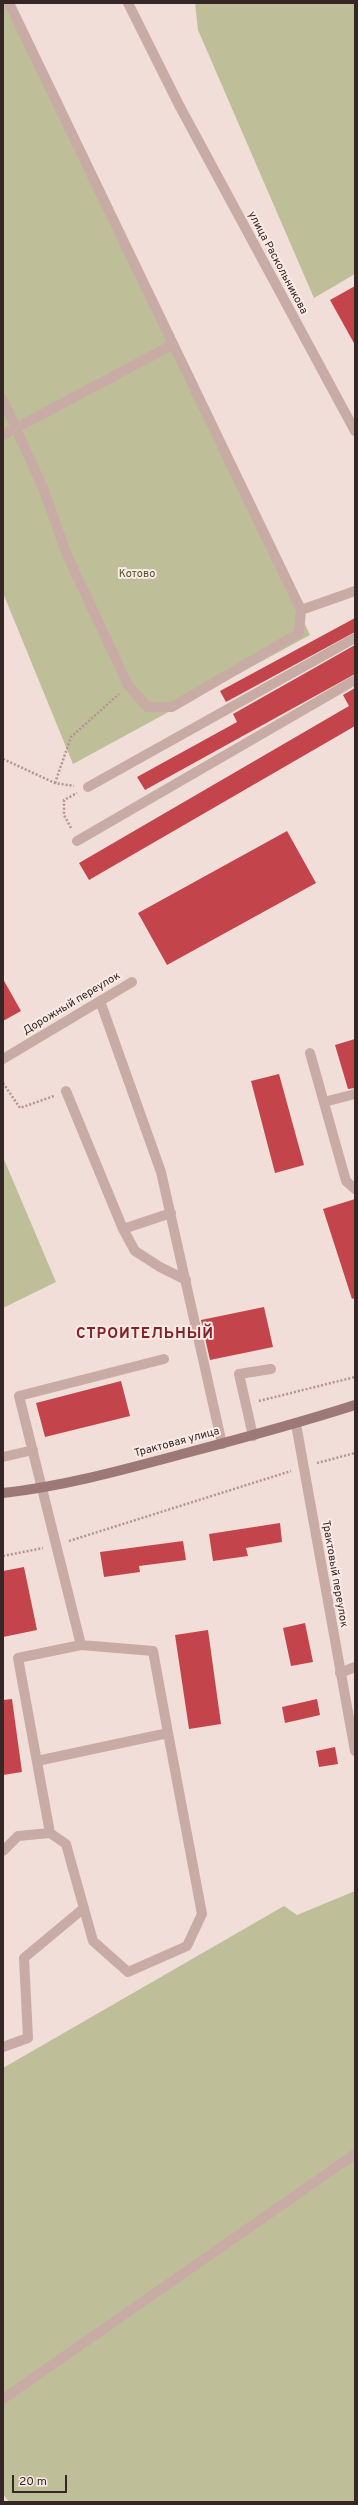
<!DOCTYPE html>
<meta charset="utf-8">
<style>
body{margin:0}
#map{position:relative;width:358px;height:2505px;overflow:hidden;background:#f1ded9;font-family:Overpass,sans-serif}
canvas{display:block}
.frame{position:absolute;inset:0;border:4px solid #342726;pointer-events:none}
.scale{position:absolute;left:12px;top:2475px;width:55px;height:18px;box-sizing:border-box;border:2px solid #342726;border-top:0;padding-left:5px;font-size:12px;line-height:14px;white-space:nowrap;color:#342726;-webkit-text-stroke:3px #f9eae5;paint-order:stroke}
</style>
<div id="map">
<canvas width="358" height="2505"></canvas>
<div class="frame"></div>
<div class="scale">20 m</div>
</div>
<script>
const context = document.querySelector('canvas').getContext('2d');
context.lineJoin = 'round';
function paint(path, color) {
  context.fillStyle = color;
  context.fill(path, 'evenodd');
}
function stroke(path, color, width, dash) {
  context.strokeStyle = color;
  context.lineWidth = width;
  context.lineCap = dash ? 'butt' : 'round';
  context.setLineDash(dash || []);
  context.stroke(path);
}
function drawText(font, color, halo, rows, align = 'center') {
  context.font = font + ' Overpass,sans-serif';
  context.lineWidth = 4;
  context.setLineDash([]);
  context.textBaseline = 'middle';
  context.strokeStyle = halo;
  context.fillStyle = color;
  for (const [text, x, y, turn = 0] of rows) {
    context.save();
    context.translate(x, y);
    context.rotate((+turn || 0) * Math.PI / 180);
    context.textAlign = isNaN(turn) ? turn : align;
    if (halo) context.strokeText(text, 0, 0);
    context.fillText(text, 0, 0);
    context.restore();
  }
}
const green = new Path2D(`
 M 3,3 L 14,3 L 310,635 L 73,764 L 3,593 Z
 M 195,3 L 355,3 L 355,274 L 314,298 L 198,30 Z
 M 3,1157 L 56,1282 L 3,1308 Z
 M 355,1891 L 355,2502 L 9,2502 L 3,2494 L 3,2068 L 284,1906 L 297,1915 Z`);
const building = new Path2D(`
 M 355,286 L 355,345 L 330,300 Z
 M 355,618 L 355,632 L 226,702 L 220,691 Z
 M 355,645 L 355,674 L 145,790 L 137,777 L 237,722 L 233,714 Z
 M 355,688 L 355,726 L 89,880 L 79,863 L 349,706 L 343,695 Z
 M 287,831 L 316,883 L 167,965 L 138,913 Z
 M 3,979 L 21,1011 L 3,1021 Z
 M 355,1039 L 355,1088 L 348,1089 L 335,1045 Z
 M 279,1074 L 304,1165 L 275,1173 L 251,1081 Z
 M 355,1199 L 355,1298 L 352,1299 L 323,1209 Z
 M 264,1307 L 273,1347 L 210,1360 L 201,1320 Z
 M 121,1381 L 130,1416 L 45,1437 L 36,1403 Z
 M 280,1523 L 282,1542 L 246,1548 L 248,1556 L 213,1561 L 209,1534 Z
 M 183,1541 L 186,1560 L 139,1566 L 140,1572 L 104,1577 L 100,1552 Z
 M 24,1567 L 37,1630 L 3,1637 L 3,1571 Z
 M 305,1623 L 313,1662 L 291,1666 L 283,1628 Z
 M 208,1630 L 221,1724 L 189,1729 L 175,1635 Z
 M 12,1699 L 22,1772 L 3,1775 L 3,1700 Z
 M 317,1699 L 320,1715 L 285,1723 L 282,1707 Z
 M 335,1747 L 338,1764 L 319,1767 L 316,1751 Z`);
const path = new Path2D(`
 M 3,759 L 55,783 L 74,786
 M 55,783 L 71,737 L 119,694
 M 71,828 L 64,815 L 64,800 L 77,793
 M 3,1083 L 20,1108 L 54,1096
 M 259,1401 L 355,1377
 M 317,1463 L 355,1453
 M 69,1541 L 291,1471
 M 3,1556 L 43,1548`);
const service = new Path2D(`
 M 3,400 L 43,488 L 67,555 L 128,685 L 147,707 L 172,707 L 299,633 L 301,610 L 9,3
 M 3,435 L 172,345
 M 301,610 L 355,591
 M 88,787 L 355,638
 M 77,841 L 355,680
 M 100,1001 L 161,1172 L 222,1444
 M 310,1053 L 346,1181 L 355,1189
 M 66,1091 L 123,1229 L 171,1213
 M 324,1102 L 355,1094
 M 123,1229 L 135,1251 L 160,1267 L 186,1280
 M 253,1436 L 239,1374 L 271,1369
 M 3,1457 L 33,1450
 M 340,1673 L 355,1667
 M 37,1761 L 168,1733 L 153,1651 L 81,1645
 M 50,1833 L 18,1658 L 81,1645 L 19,1396 L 164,1359
 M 3,1851 L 18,1836 L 50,1833 L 66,1844 L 93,1941 L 128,1972 L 187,1946 L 202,1914 L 168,1733
 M 3,2047 L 28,2038 L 24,1958 L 84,1908
 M 3,2399 L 355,2154`);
const minor = new Path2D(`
 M 128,3 L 179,105 L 355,431
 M 3,1059 L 132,982
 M 296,1424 L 355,1751`);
const secondary = new Path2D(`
 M 3,1493 C 65,1486 126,1469 186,1453 C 243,1438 299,1423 355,1405`);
const streetNames = [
 ["улица Раскольникова",277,263,62],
 ["Дорожный переулок",72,1004,-31],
 ["Трактовая улица",177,1443,-15],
 ["Трактовый переулок",334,1574,80]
];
const parkNames = [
 ["Котово",137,575]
];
const districtNames = [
 ["СТРОИТЕЛЬНЫЙ",145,1335]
];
paint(green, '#bebf99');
paint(building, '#c4444b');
stroke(path, '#b49490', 2.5, [2, 2]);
stroke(service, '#c8aba5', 10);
stroke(minor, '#c8aba5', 10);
stroke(secondary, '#9c7977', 10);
drawText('11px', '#342726', '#f9eae5', streetNames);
drawText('11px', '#50522b', '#f9eae5', parkNames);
context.letterSpacing = '1px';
drawText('bold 15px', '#822127', '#f9eae5', districtNames);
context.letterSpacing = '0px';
</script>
